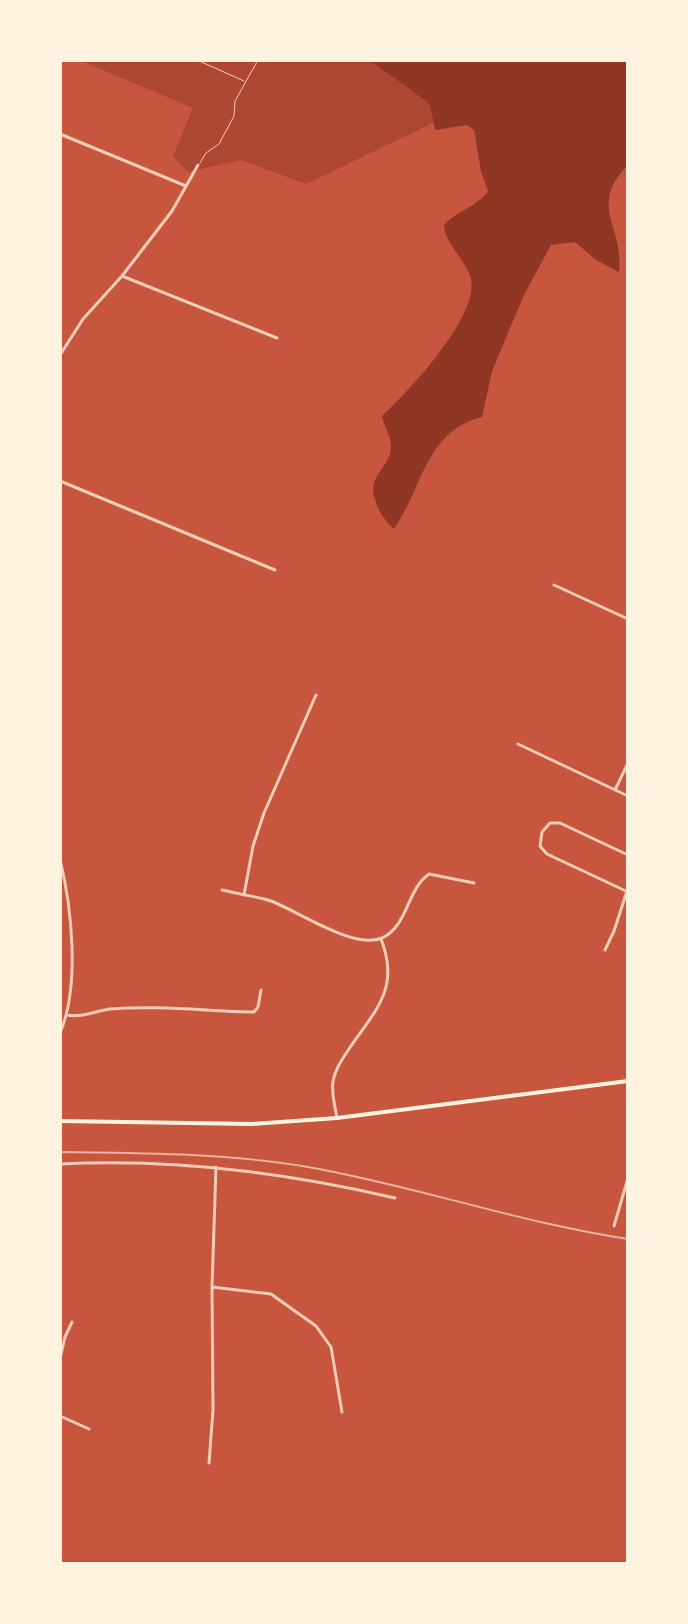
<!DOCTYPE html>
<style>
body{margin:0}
#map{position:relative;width:688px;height:1624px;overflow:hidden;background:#c8553d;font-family:Cabin,sans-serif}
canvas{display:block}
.frame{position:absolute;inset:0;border:62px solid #fff3e0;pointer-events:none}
</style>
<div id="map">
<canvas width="688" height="1624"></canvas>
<div class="frame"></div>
</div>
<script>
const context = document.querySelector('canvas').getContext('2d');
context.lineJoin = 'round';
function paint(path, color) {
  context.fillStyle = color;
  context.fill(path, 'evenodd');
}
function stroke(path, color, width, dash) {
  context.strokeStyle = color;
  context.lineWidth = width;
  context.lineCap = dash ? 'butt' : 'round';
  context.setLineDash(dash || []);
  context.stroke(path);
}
const green = new Path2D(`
 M 79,60 L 383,60 L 402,84 L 426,101 L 430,106 L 433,123 L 306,184 L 241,160 L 188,172 L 173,156 L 193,108 Z`);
const water = new Path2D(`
 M 369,60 L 628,60 L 628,165 C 587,206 625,227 619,272 L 596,260 L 575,242 L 551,245 L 524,295 L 492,371 L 482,417 C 425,431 423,488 394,529 C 383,520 370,498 374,483 C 378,470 390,463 391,448 C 392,437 384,427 382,416 C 408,392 479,317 471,279 C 466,259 445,245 444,225 C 457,211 481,204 488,191 L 481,171 L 474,130 L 467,125 L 435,130 L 430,106 L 426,101 Z`);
const service = new Path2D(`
 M 197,60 L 244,81
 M 200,163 L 206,153 L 219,144 L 234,116 L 235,101 L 258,60`);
const minor = new Path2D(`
 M 60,134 L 186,186
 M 122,276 L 277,338
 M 60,355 L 83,319 L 122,276 L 172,211 L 198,165
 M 60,481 L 275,570
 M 554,585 L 628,619
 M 518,744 L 628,796
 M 615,790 L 628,763
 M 628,855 L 560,823 L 550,823 L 542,832 L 540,846 L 547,854 L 628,892
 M 60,859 C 72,909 80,986 60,1033
 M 222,890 C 238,894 256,896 271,901 C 298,911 354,950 382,938 C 408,926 407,889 429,874 L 474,883
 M 244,895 L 253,846 L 264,813 L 316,695
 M 605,950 L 614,931 L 627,891
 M 67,1015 C 82,1018 95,1011 110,1009 C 158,1005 206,1011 254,1012 L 258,1007 L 261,990
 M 337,1118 C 335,1106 331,1093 333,1081 C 335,1070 341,1061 347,1052 C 374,1011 401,990 381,939
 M 60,1164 C 174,1158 284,1172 395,1198
 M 614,1226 L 628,1178
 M 212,1287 L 271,1294 L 316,1326 L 331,1347 L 342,1412
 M 60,1359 L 65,1337 L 72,1322
 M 60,1416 L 89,1429
 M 209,1463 L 213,1410 L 212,1287 L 216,1167`);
const secondary = new Path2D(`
 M 60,1121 L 252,1124 L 337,1118 L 628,1081`);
const rail = new Path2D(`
 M 60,1152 C 143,1153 226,1153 308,1167 C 416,1186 520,1223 628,1239`);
paint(green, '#ae4732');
paint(water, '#8f3625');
stroke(service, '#f1ccb7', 1);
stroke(minor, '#f1ccb7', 3);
stroke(secondary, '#fff3e0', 4);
stroke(rail, '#e9b49f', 2);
</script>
